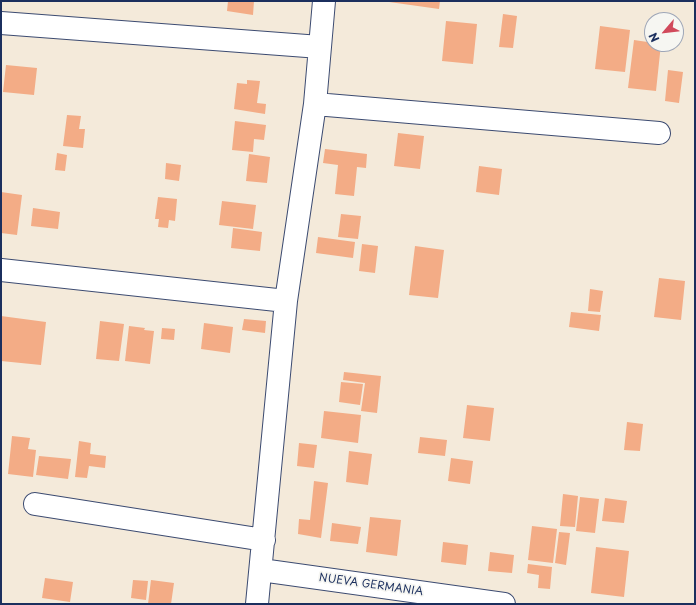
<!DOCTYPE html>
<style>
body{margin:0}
#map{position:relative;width:696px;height:605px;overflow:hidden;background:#f4eada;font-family:"Playpen Sans",sans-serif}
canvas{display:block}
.frame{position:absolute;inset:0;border:2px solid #1b2f5e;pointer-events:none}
.north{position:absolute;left:644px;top:12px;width:40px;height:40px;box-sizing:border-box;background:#f6f6f2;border:1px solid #9ea6b7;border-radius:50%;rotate:242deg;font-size:11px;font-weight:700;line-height:16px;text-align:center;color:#1b2f5e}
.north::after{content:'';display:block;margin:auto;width:14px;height:18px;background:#d1495b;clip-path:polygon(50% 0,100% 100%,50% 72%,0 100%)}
</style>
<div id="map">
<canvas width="696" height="605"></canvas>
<div class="frame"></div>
<div class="north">N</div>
</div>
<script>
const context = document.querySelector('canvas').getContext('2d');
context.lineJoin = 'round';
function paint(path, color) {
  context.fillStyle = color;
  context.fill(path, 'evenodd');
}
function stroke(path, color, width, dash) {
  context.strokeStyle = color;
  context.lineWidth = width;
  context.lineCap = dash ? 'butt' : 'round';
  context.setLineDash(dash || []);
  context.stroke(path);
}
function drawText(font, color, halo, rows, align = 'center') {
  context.font = font + ' "Playpen Sans",sans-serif';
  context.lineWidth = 3.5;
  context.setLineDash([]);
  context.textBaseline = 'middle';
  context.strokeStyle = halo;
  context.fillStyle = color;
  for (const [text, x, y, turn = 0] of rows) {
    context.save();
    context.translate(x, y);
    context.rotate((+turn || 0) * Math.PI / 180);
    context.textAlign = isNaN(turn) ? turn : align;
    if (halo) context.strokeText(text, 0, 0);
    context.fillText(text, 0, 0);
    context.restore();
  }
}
const building = new Path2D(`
 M 228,1 L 254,1 L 253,15 L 227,11 Z
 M 382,1 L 440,1 L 439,9 Z
 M 503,14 L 517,16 L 513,48 L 499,47 Z
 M 446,21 L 477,24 L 473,64 L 442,61 Z
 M 600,26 L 630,30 L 625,72 L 595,69 Z
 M 634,40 L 661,44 L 656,91 L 628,88 Z
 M 6,65 L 37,68 L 34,95 L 3,92 Z
 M 668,70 L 683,72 L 679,103 L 665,101 Z
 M 247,80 L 260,81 L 257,103 L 266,104 L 265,114 L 234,109 L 237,83 L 247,84 Z
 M 67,115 L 81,116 L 79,129 L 85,129 L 83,148 L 63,146 Z
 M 235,121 L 266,125 L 264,140 L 254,139 L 253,152 L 232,150 Z
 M 398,133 L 424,136 L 420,169 L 394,166 Z
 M 325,149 L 367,154 L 366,168 L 357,167 L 354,196 L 335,194 L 338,165 L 323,163 Z
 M 57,153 L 67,155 L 65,171 L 55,170 Z
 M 249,154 L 270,157 L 267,183 L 246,181 Z
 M 166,163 L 181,165 L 179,181 L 165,179 Z
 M 479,166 L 502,169 L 499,195 L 476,192 Z
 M 1,192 L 22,195 L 17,235 L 1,233 Z
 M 158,197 L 177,199 L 175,221 L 169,220 L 168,228 L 158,227 L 159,219 L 155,219 Z
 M 222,201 L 256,205 L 253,229 L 219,225 Z
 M 33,208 L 60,212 L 58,229 L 31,226 Z
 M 341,214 L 361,216 L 358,239 L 338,237 Z
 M 233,228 L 262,232 L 260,251 L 231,248 Z
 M 318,237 L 355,242 L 353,258 L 316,253 Z
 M 362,244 L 378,246 L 375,273 L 359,271 Z
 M 415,246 L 444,250 L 438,298 L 409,295 Z
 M 659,278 L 685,281 L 681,320 L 654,317 Z
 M 590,289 L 603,291 L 600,312 L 588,311 Z
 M 571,312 L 601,315 L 599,331 L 569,327 Z
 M 1,316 L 46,322 L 41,365 L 1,361 Z
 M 244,319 L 266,321 L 265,333 L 242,330 Z
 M 100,321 L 124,324 L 119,361 L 96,359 Z
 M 204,323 L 233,327 L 230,353 L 201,349 Z
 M 129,326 L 145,328 L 144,330 L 154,331 L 150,364 L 125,361 Z
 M 162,328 L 175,329 L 174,340 L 161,339 Z
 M 344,372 L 381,376 L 377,413 L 361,411 L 365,383 L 343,380 Z
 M 341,382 L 363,384 L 360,405 L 339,402 Z
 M 467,405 L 494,408 L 490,441 L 463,438 Z
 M 324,411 L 361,415 L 358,443 L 321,438 Z
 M 627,422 L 643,424 L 640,451 L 624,450 Z
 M 12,436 L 30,438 L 28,449 L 36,450 L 33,477 L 8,474 Z
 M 420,437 L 447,440 L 445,456 L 418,453 Z
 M 79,441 L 91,443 L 90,454 L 106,456 L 105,468 L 89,466 L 87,478 L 75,477 Z
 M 299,443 L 317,445 L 314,468 L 297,466 Z
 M 349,451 L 372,454 L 368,485 L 346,482 Z
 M 39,456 L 71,459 L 68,479 L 36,475 Z
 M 451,458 L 473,461 L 470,484 L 448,481 Z
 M 314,481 L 328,483 L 321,538 L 298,534 L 299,519 L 310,520 Z
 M 563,494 L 578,496 L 575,527 L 560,526 Z
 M 580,497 L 599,499 L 595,533 L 576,531 Z
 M 605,498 L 627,501 L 624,523 L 602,521 Z
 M 370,517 L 401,520 L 397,556 L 366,552 Z
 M 332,523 L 361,527 L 358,544 L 330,541 Z
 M 532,526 L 557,529 L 553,563 L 528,560 Z
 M 559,532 L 570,533 L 566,565 L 555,563 Z
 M 443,542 L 468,545 L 466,565 L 441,562 Z
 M 596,547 L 629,551 L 624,597 L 591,593 Z
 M 490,552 L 514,555 L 512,573 L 488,571 Z
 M 528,564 L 552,567 L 550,589 L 538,588 L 539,575 L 527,573 Z
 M 45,578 L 73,582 L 70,602 L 42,598 Z
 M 133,580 L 148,581 L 146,600 L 131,598 Z
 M 151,580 L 174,583 L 171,604 L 148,604 Z`);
const street = new Path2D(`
 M 1,23 L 320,47
 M 315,104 L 659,133
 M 1,270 L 286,301
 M 35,504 L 264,540
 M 261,570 L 504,604
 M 257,604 L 286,301 L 315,104 L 324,1`);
const streetNames = [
 ["NUEVA GERMANIA",371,585,8]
];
paint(building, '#f3ac86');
stroke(street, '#3c4b71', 24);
stroke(street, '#fff', 22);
drawText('11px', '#1b2f5e', '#f6f6f2', streetNames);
</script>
